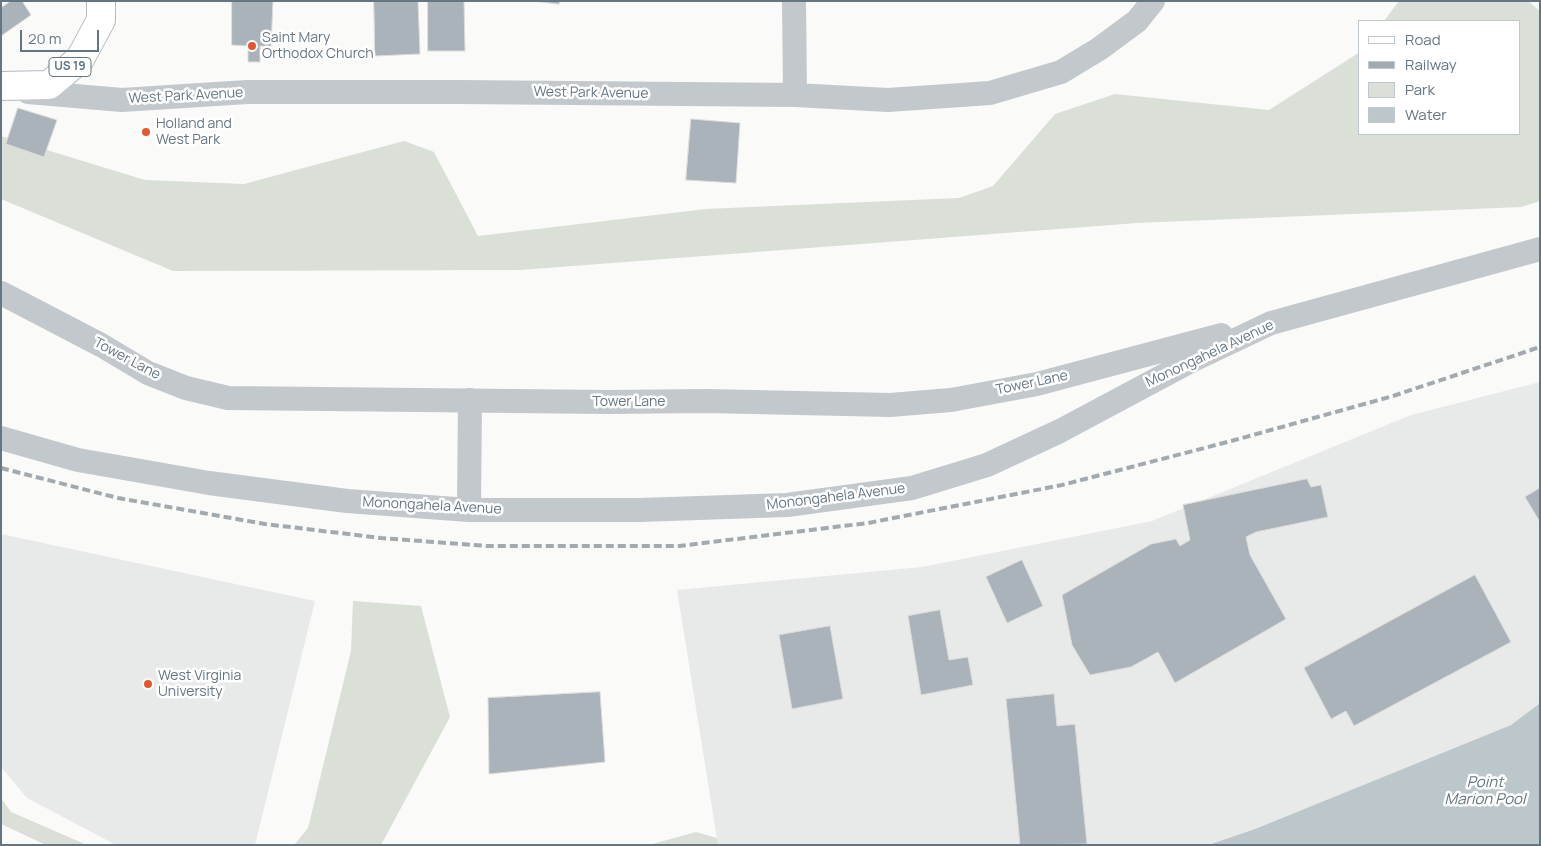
<!DOCTYPE html>
<style>
body{margin:0}
#map{position:relative;width:1541px;height:846px;overflow:hidden;background:#fafaf8;font-family:Manrope,sans-serif}
canvas{display:block}
.frame{position:absolute;inset:0;border:2px solid #657683;pointer-events:none}
.legend{position:absolute;left:1358px;top:20px;width:162px;height:115px;box-sizing:border-box;background:#fff;border:1px solid #c1c8cd;margin:0;padding:6px 9px;list-style:none;font-size:15px;color:#657683}
.legend li{display:flex;align-items:center;gap:10px;height:25px}
.legend b{width:25px;border:1px solid #c1c8cd}
.scale{position:absolute;left:20px;top:30px;width:79px;height:22px;box-sizing:border-box;border:2px solid #657683;border-top:0;padding-left:6px;font-size:15px;line-height:18px;white-space:nowrap;color:#657683;-webkit-text-stroke:4px #fff;paint-order:stroke}
</style>
<div id="map">
<canvas width="1541" height="846"></canvas>
<div class="frame"></div>
<ul class="legend">
<li><b style="height:6px;background:#fff"></b>Road</li>
<li><b style="height:6px;background:#a2aab0"></b>Railway</li>
<li><b style="height:14px;background:#dadfd7"></b>Park</li>
<li><b style="height:14px;background:#bbc7cb"></b>Water</li>
</ul>
<div class="scale">20 m</div>
</div>
<script>
const context = document.querySelector('canvas').getContext('2d');
context.lineJoin = 'round';
function paint(path, color) {
  context.fillStyle = color;
  context.fill(path, 'evenodd');
}
function stroke(path, color, width, dash) {
  context.strokeStyle = color;
  context.lineWidth = width;
  context.lineCap = dash ? 'butt' : 'round';
  context.setLineDash(dash || []);
  context.stroke(path);
}
function drawText(font, color, halo, rows, align = 'center') {
  context.font = font + ' Manrope,sans-serif';
  context.lineWidth = 5;
  context.setLineDash([]);
  context.textBaseline = 'middle';
  context.strokeStyle = halo;
  context.fillStyle = color;
  for (const [text, x, y, turn = 0] of rows) {
    context.save();
    context.translate(x, y);
    context.rotate((+turn || 0) * Math.PI / 180);
    context.textAlign = isNaN(turn) ? turn : align;
    if (halo) context.strokeText(text, 0, 0);
    context.fillText(text, 0, 0);
    context.restore();
  }
}
const built = new Path2D(`
 M 1540,382 L 1540,703 L 1511,725 L 1255,829 L 1208,845 L 718,845 L 677,590 L 922,567 L 1152,521 L 1411,415 Z
 M 1,534 L 315,601 L 255,845 L 116,845 L 27,798 L 1,767 Z`);
const green = new Path2D(`
 M 1399,1 L 1528,1 L 1540,11 L 1540,201 L 1521,207 L 1137,223 L 520,270 L 173,271 L 1,199 L 1,136 L 145,180 L 244,184 L 404,141 L 434,152 L 478,236 L 706,209 L 959,198 L 993,186 L 1055,114 L 1115,94 L 1269,110 L 1360,52 L 1360,134 L 1520,134 L 1520,21 L 1384,21 Z
 M 353,601 L 421,606 L 450,717 L 381,845 L 294,845 L 308,828 L 351,651 Z
 M 1,798 L 11,812 L 87,845 L 46,845 L 1,824 Z
 M 696,832 L 717,838 L 718,845 L 649,845 Z`);
const water = new Path2D(`
 M 1540,703 L 1540,845 L 1208,845 L 1255,829 L 1511,725 Z`);
const building = new Path2D(`
 M 11,1 L 22,1 L 31,15 L 1,36 L 1,8 Z
 M 232,1 L 273,1 L 271,47 L 260,46 L 260,62 L 248,62 L 248,46 L 232,45 Z
 M 374,1 L 418,1 L 420,54 L 375,56 Z
 M 428,1 L 464,1 L 465,51 L 428,51 Z
 M 533,1 L 560,1 L 559,4 Z
 M 18,108 L 57,120 L 44,157 L 6,144 Z
 M 691,119 L 740,123 L 736,183 L 686,180 Z
 M 1307,479 L 1311,487 L 1321,485 L 1328,517 L 1256,532 L 1246,537 L 1250,555 L 1286,619 L 1175,683 L 1158,652 L 1131,667 L 1090,675 L 1072,645 L 1062,595 L 1151,544 L 1176,539 L 1180,546 L 1190,540 L 1183,505 Z
 M 1540,488 L 1540,522 L 1525,497 Z
 M 1022,560 L 1043,606 L 1007,623 L 986,577 Z
 M 1475,575 L 1511,642 L 1354,726 L 1346,711 L 1331,719 L 1304,668 Z
 M 940,610 L 949,660 L 968,657 L 973,685 L 921,695 L 908,616 Z
 M 830,626 L 843,699 L 792,709 L 779,635 Z
 M 600,692 L 605,762 L 489,774 L 488,698 Z
 M 1054,694 L 1057,726 L 1075,724 L 1087,844 L 1020,845 L 1006,699 Z`);
const street = new Path2D(`
 M 794,1 L 795,95
 M 28,92 L 122,100 L 247,92 L 460,92 L 795,95 L 888,100 L 990,93 L 1061,72 L 1099,49 L 1137,21 L 1153,1
 M 1,293 L 101,345 L 148,373 L 186,388 L 228,398 L 608,402 L 707,401 L 890,405 L 951,400 L 1037,384 L 1221,335
 M 1,438 L 78,460 L 209,483 L 347,501 L 469,510 L 640,510 L 787,505 L 912,488 L 987,465 L 1060,431 L 1191,361 L 1271,323 L 1540,249
 M 469,510 L 470,400`);
const primary = new Path2D(`
 M 1,86 L 49,85 L 80,59 L 101,20 L 101,1`);
const rail = new Path2D(`
 M 1,468 L 118,498 L 265,524 L 381,538 L 487,546 L 679,546 L 868,523 L 1062,485 L 1235,440 L 1393,396 L 1540,347`);
const markers = [
 [252,46,5,"#e4572e"],
 [146,132,5,"#e4572e"],
 [148,684,5,"#e4572e"]
];
const shields = [
 [70,67,42]
];
const shieldNames = [
 ["US 19",70,67]
];
const poiNames = [
 ["Saint Mary",262,38],
 ["Orthodox Church",262,54],
 ["Holland and",156,124],
 ["West Park",156,140],
 ["West Virginia",158,676],
 ["University",158,692]
];
const streetNames = [
 ["West Park Avenue",591,93,1],
 ["West Park Avenue",186,96,-3],
 ["Monongahela Avenue",1210,354,-25],
 ["Tower Lane",127,359,28],
 ["Tower Lane",1032,383,-12],
 ["Tower Lane",629,402],
 ["Monongahela Avenue",836,497,-7],
 ["Monongahela Avenue",432,506,3]
];
const waterNames = [
 ["Point",1485,783],
 ["Marion Pool",1485,800]
];
paint(built, '#e8e9e9');
paint(green, '#dadfd7');
paint(water, '#bbc7cb');
paint(building, '#aab3b9');
stroke(building, '#dcdcda', 1);
stroke(primary, '#b5babe', 30);
stroke(street, '#c3c8cc', 24);
stroke(primary, '#fff', 28);
stroke(rail, '#a2aab0', 4, [8, 4]);
for (const [x, y, r, color] of markers) {
  const dot = new Path2D();
  dot.arc(x, y, r, 0, 2 * Math.PI);
  context.fillStyle = color;
  context.fill(dot);
  stroke(dot, '#fff', 2);
}
for (const [x, y, w] of shields) {
  const box = new Path2D();
  box.roundRect(x - w / 2, y - 9.5, w, 19, 4);
  context.fillStyle = '#fff';
  context.fill(box);
  stroke(box, '#657683', 1);
}
drawText('bold 12px', '#657683', null, shieldNames);
drawText('14px', '#657683', '#fff', poiNames, 'left');
drawText('14px', '#657683', '#fff', streetNames);
drawText('italic 15px', '#60757c', '#fff', waterNames);
</script>
